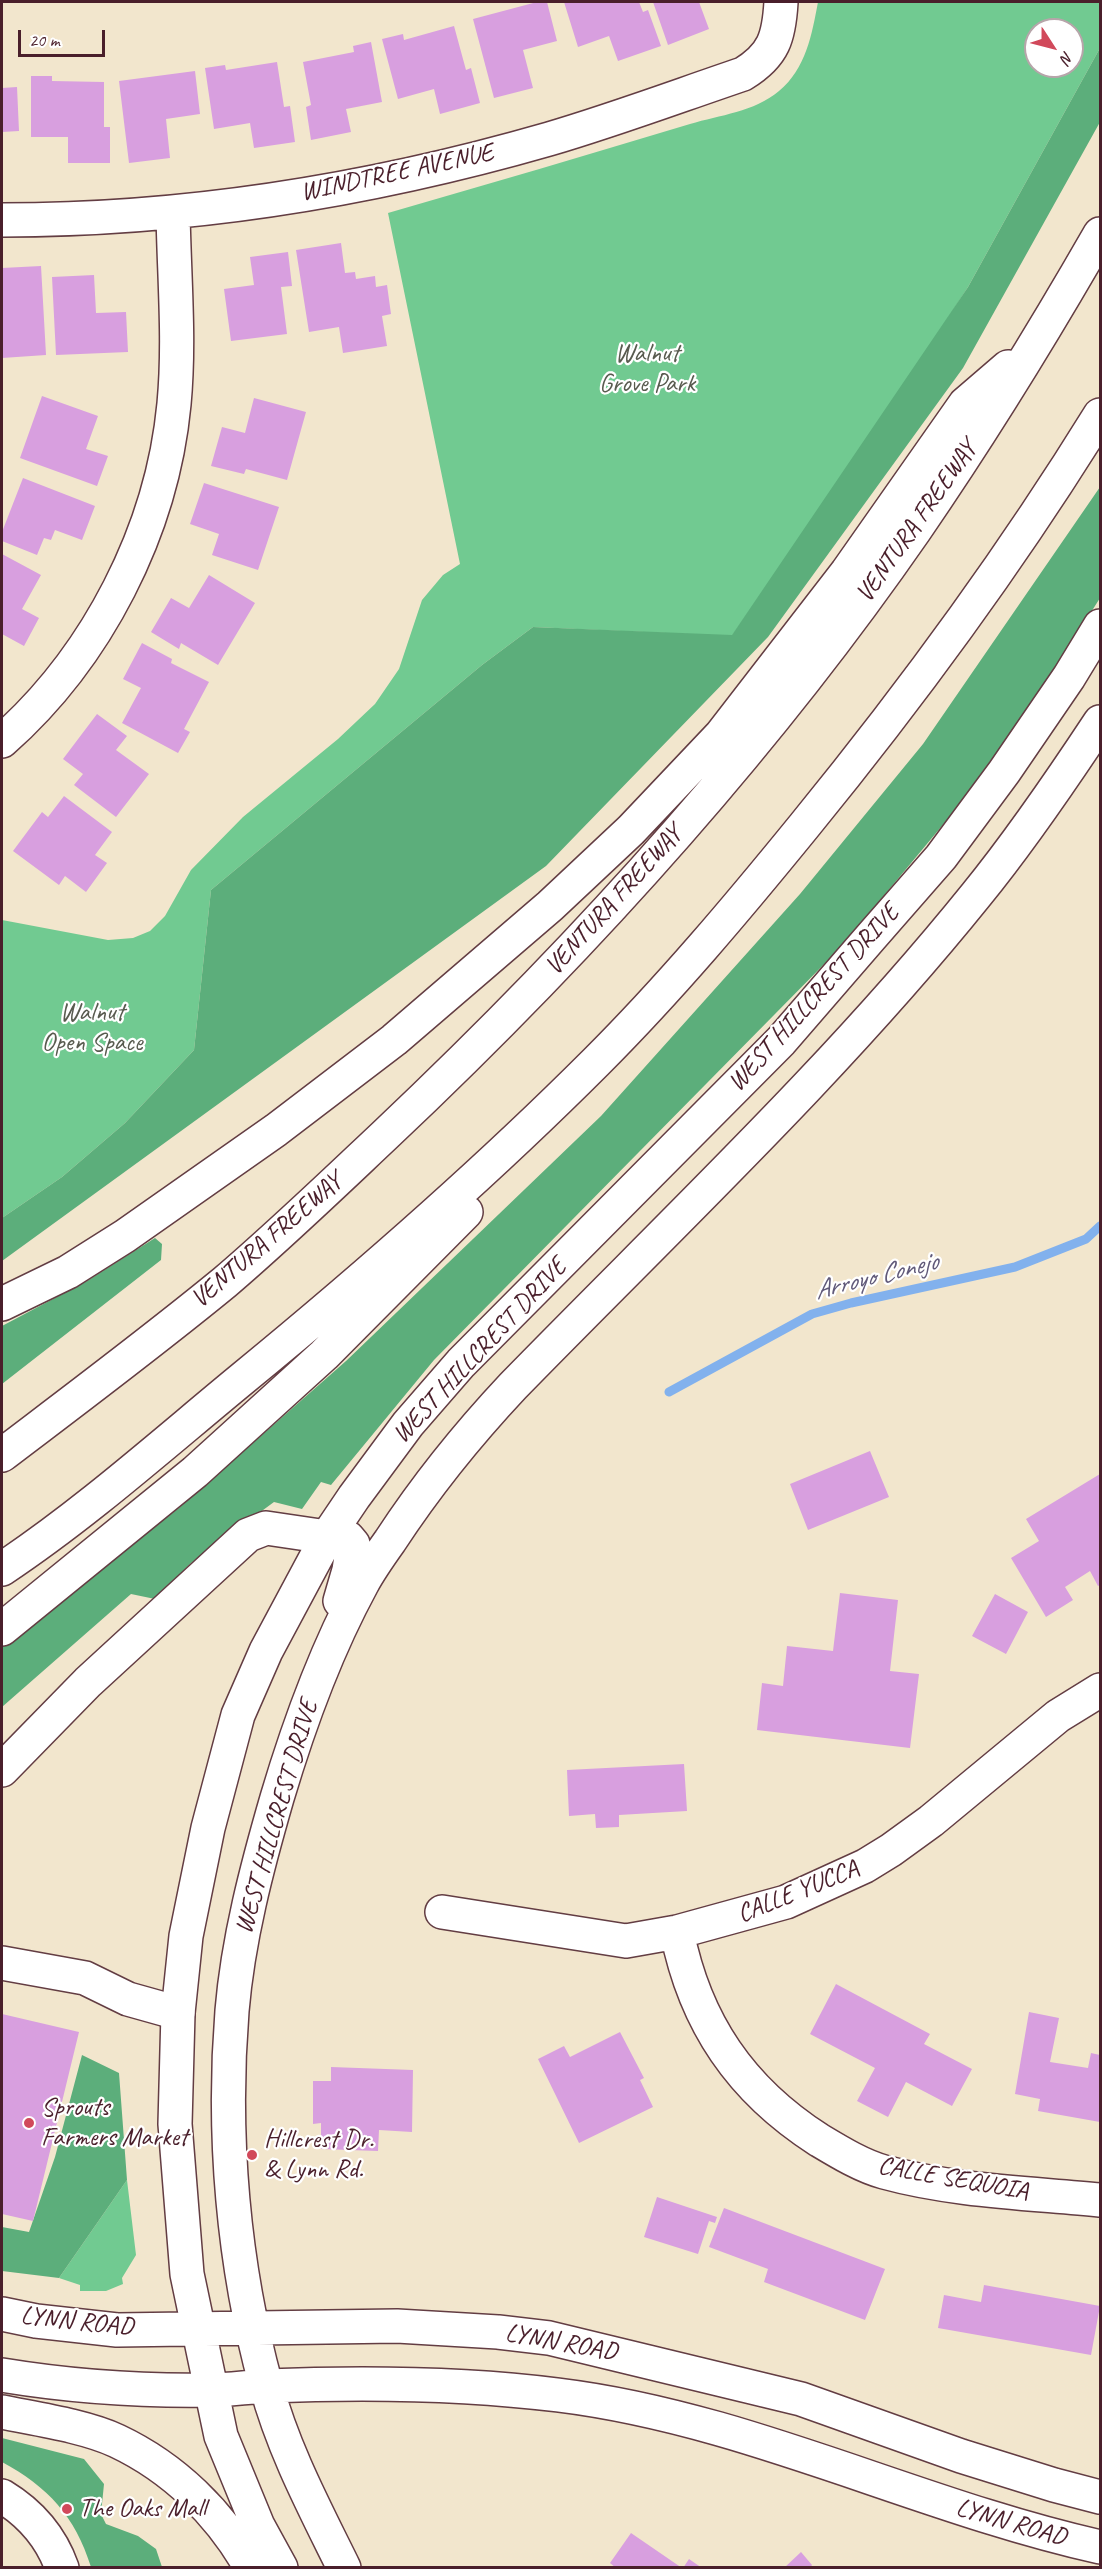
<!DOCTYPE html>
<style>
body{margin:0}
#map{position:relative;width:1102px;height:2569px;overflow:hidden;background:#f2e6cd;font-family:Caveat,sans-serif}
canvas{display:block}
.frame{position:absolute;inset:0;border:3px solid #4a1f2b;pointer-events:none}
.north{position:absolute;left:1024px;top:18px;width:60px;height:60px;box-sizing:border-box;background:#fff;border:2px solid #b7a5aa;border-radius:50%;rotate:126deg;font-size:16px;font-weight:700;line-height:24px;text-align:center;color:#4a1f2b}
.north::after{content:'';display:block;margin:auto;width:21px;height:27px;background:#d1495b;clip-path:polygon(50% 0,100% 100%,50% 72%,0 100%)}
.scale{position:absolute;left:18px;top:30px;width:87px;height:27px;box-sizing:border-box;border:3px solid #4a1f2b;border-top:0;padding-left:8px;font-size:18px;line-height:21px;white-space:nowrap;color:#4a1f2b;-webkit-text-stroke:4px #fff;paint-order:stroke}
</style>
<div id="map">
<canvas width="1102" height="2569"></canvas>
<div class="frame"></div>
<div class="north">N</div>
<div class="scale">20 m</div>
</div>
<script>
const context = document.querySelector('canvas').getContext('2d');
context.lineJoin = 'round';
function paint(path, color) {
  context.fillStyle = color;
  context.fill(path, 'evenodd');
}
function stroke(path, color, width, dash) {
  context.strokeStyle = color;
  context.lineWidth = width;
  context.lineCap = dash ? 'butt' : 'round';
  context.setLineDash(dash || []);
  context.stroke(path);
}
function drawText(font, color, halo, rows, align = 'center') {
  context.font = font + ' Caveat,sans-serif';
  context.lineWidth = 4.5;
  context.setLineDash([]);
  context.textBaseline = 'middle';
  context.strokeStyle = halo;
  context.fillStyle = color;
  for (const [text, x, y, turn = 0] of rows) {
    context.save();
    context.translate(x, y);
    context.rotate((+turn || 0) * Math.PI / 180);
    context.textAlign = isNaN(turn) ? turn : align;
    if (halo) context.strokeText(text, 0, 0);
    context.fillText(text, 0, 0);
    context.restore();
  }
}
const green = new Path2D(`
 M 818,2 L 1100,2 L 1100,48 L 968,287 L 891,406 L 732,636 L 533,627 L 482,665 L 211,890 L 194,1050 L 125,1123 L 62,1177 L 2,1218 L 2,920 L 108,940 L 133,938 L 150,931 L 165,916 L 191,870 L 243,817 L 338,739 L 375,704 L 399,669 L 422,600 L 443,575 L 460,564 L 388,213 C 489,184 590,154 690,124 C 720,115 754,112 779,91 C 806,69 812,34 818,2 ZM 1036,30 L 1072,30 L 1072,66 L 1036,66 Z
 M 127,2180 L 136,2255 L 122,2278 L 123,2284 L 106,2291 L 80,2291 L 80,2285 L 59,2278 Z`);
const forest = new Path2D(`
 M 1100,48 L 1100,122 L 963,368 L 768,637 L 546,866 L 2,1261 L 2,1218 L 62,1177 L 125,1123 L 194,1050 L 211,890 L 482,665 L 533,627 L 732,635 L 968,287 Z
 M 1100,487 L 1100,598 L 1047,682 L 961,803 L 842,946 L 434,1360 L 331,1485 L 321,1482 L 302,1509 L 274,1502 L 191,1563 L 155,1599 L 131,1594 L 2,1707 L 2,1646 L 179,1508 L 346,1361 L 601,1116 L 800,894 L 923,744 Z
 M 155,1238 L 162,1244 L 161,1260 L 2,1384 L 2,1326 L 87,1281 Z
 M 82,2055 L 119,2073 L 127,2180 L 59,2278 L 2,2271 L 2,2227 L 29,2232 L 55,2157 Z
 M 2,2438 L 84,2459 L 104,2484 L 101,2514 L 106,2524 L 138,2536 L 156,2549 L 162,2567 L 91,2567 C 75,2516 48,2487 2,2462 Z`);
const stream = new Path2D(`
 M 669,1392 L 812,1314 L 851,1303 L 1015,1267 L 1086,1239 L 1100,1226`);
const building = new Path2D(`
 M 537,2 L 547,2 L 557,41 L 523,50 L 533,88 L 494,98 L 473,19 Z
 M 564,2 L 639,2 L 643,12 L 648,10 L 661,46 L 618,61 L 609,36 L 578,47 Z
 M 653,2 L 699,2 L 709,29 L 668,45 Z
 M 454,26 L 466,70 L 471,68 L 480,103 L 440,114 L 434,89 L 398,99 L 382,39 L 403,34 L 404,40 Z
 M 371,42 L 382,102 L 346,109 L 351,132 L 311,140 L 306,107 L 311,105 L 303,62 L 354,52 L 353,46 Z
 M 277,62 L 284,107 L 290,106 L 295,142 L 254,148 L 250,123 L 214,129 L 205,68 L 225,65 L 226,70 Z
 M 195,71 L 200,114 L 166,119 L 170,158 L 129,163 L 119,81 Z
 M 31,76 L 52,76 L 52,81 L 104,82 L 104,127 L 110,127 L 110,163 L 68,163 L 68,137 L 31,137 Z
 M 17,87 L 19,131 L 2,132 L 2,88 Z
 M 341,243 L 345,273 L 355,272 L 356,279 L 375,276 L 376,287 L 387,285 L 391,314 L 382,316 L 387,346 L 343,353 L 339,327 L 309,332 L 296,250 Z
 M 288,252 L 292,286 L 281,287 L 287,334 L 231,341 L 224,289 L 254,285 L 250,257 Z
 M 41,266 L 46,355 L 2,358 L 2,268 Z
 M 94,275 L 96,313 L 126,312 L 128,352 L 56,355 L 52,277 Z
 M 42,396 L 98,416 L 86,449 L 108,456 L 97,486 L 20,458 Z
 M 254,398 L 306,412 L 287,480 L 246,469 L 244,474 L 211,466 L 222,427 L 245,433 Z
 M 23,478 L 95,506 L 82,540 L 55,530 L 51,540 L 44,538 L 37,555 L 2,541 L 2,532 Z
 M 204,483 L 279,507 L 258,570 L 212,555 L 219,534 L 190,524 Z
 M 2,554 L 41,575 L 22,609 L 39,618 L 24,646 L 2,634 Z
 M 209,575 L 255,603 L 218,665 L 181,643 L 179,649 L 151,632 L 171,598 L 189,608 Z
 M 142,643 L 172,659 L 171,663 L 209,682 L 184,729 L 190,732 L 178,753 L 122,723 L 141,688 L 123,679 Z
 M 97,714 L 127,736 L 116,750 L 149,774 L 116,817 L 74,785 L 83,774 L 63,759 Z
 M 64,796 L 112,832 L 95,855 L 107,863 L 86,892 L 65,876 L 59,885 L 13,851 L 42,812 L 48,817 Z
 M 870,1451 L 889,1497 L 808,1530 L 790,1484 Z
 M 1100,1474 L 1100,1585 L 1098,1586 L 1090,1571 L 1065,1587 L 1073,1600 L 1046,1617 L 1011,1558 L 1039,1541 L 1026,1519 Z
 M 840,1593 L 898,1600 L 890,1671 L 919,1674 L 910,1748 L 757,1730 L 762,1683 L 783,1686 L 787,1646 L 833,1651 Z
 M 995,1594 L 1028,1612 L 1006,1654 L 972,1636 Z
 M 684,1764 L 687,1811 L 619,1815 L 619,1827 L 596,1828 L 595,1814 L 569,1816 L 567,1770 Z
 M 836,1984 L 930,2034 L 924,2044 L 972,2069 L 952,2106 L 906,2082 L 888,2117 L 857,2101 L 875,2068 L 810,2034 Z
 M 1029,2012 L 1059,2018 L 1050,2062 L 1088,2068 L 1091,2053 L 1100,2055 L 1100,2122 L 1038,2111 L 1040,2099 L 1015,2094 Z
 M 2,2014 L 79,2032 L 33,2221 L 2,2214 Z
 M 620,2032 L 644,2078 L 640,2080 L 653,2107 L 579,2143 L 538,2059 L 564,2046 L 570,2057 Z
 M 331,2067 L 413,2070 L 412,2132 L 379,2130 L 378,2151 L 321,2149 L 321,2123 L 313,2124 L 313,2081 L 331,2081 Z
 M 657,2197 L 717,2217 L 715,2223 L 709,2221 L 698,2254 L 644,2237 Z
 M 724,2208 L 885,2269 L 865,2320 L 764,2282 L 768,2269 L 709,2247 Z
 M 984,2285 L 1100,2306 L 1091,2355 L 938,2328 L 944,2295 L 981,2302 Z
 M 631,2533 L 682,2568 L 616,2568 L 610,2563 Z
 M 801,2552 L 812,2565 L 810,2568 L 784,2568 Z
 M 689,2559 L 702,2568 L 683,2568 Z`);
const minor = new Path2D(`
 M 2,220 C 186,220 372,190 549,139 C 614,120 678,96 743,74 C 774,55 779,37 781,2
 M 2,741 C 97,657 162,531 174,404 C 180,341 174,275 173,212
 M 2,1770 L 88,1682 L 248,1535 L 266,1528 L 327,1537
 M 442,1912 L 626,1941 L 677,1932 L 786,1902 L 865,1866 L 891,1850 L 931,1821 L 1058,1716 L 1100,1690
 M 677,1932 C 695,2023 741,2090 819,2140 C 839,2152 862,2166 884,2172 C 953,2191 1029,2193 1100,2200
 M 2,1963 L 85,1978 L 128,1999 L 178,2013
 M 2,2496 C 30,2513 51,2537 62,2568`);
const major = new Path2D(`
 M 327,1537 L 348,1538 L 353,1544 L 349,1570 L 340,1601
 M 2,2314 L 36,2321 L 117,2330 L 397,2326 L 498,2332 L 549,2338 L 801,2399 L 961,2456 L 1054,2485 L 1100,2497
 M 2,2375 C 69,2386 141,2391 209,2390 C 228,2390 247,2387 266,2386 C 363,2382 462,2383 558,2395 C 746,2418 917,2506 1100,2547
 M 2,2412 C 36,2419 85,2426 117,2441 C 174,2468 220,2513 251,2568
 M 281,2568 L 258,2526 L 221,2436 L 187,2274 L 175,2124 L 178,2013 L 186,1936 L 208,1828 L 238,1715 L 266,1651 L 327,1537 L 354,1497 L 408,1424 L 461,1363 L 781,1041 L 871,937 L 941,857 L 1004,772 L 1069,677 L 1100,626
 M 344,2568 C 315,2509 283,2449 266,2385 C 233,2265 222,2135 232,2011 C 238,1939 257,1867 277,1798 C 299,1724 325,1652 362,1584 C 370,1569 380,1555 390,1541 C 426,1486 468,1434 513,1386 C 670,1225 835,1070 976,895 C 1021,840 1061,781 1100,722`);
const highway = new Path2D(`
 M 2,1304 L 68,1272 L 125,1236 L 276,1130 L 394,1040 L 550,906 L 631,830 L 721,735 L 847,572 L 965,404 L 1008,367
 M 2,1455 C 77,1398 152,1342 225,1282 C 280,1235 332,1185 384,1136 C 579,952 762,751 915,530 C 981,434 1042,335 1100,234
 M 2,1569 C 86,1513 163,1444 242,1379 C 364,1279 484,1174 596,1062 C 670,988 738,907 804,826 C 911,695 1011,559 1100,415
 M 2,1629 L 195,1472 L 324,1355 L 466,1212`);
const markers = [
 [29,2123,6,"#d1495b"],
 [252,2155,6,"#d1495b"],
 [67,2509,6,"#d1495b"]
];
const streetNames = [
 ["WINDTREE AVENUE",397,173,-12],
 ["VENTURA FREEWAY",917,522,-55],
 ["VENTURA FREEWAY",614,901,-48],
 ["WEST HILLCREST DRIVE",814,998,-48],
 ["VENTURA FREEWAY",267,1241,-41],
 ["WEST HILLCREST DRIVE",480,1351,-47],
 ["WEST HILLCREST DRIVE",277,1817,-74],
 ["CALLE YUCCA",798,1892,-22],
 ["CALLE SEQUOIA",953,2179,10],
 ["LYNN ROAD",77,2322,6],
 ["LYNN ROAD",561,2343,10],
 ["LYNN ROAD",1011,2523,16]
];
const parkNames = [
 ["Walnut",647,354],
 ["Grove Park",647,384],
 ["Walnut",92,1013],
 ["Open Space",92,1043]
];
const poiNames = [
 ["Sprouts",41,2108],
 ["Farmers Market",41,2138],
 ["Hillcrest Dr.",264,2140],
 ["& Lynn Rd.",264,2170],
 ["The Oaks Mall",79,2509]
];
const waterNames = [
 ["Arroyo Conejo",876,1277,-14]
];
paint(green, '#71ca91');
paint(forest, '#5cae7b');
stroke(stream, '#82b1ed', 9);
paint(building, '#d89fdf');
stroke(minor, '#633d43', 36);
stroke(major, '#633d43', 36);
stroke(highway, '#633d43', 36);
stroke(minor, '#fff', 33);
stroke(major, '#fff', 33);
stroke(highway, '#fff', 33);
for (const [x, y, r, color] of markers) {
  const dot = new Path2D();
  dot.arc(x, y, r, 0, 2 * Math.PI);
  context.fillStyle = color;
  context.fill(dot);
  stroke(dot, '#fff', 2);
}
drawText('26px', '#4a1f2b', '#fff', streetNames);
drawText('26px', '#585b4f', '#fff', parkNames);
drawText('26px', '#4a1f2b', '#fff', poiNames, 'left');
drawText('italic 27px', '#605979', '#fff', waterNames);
</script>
